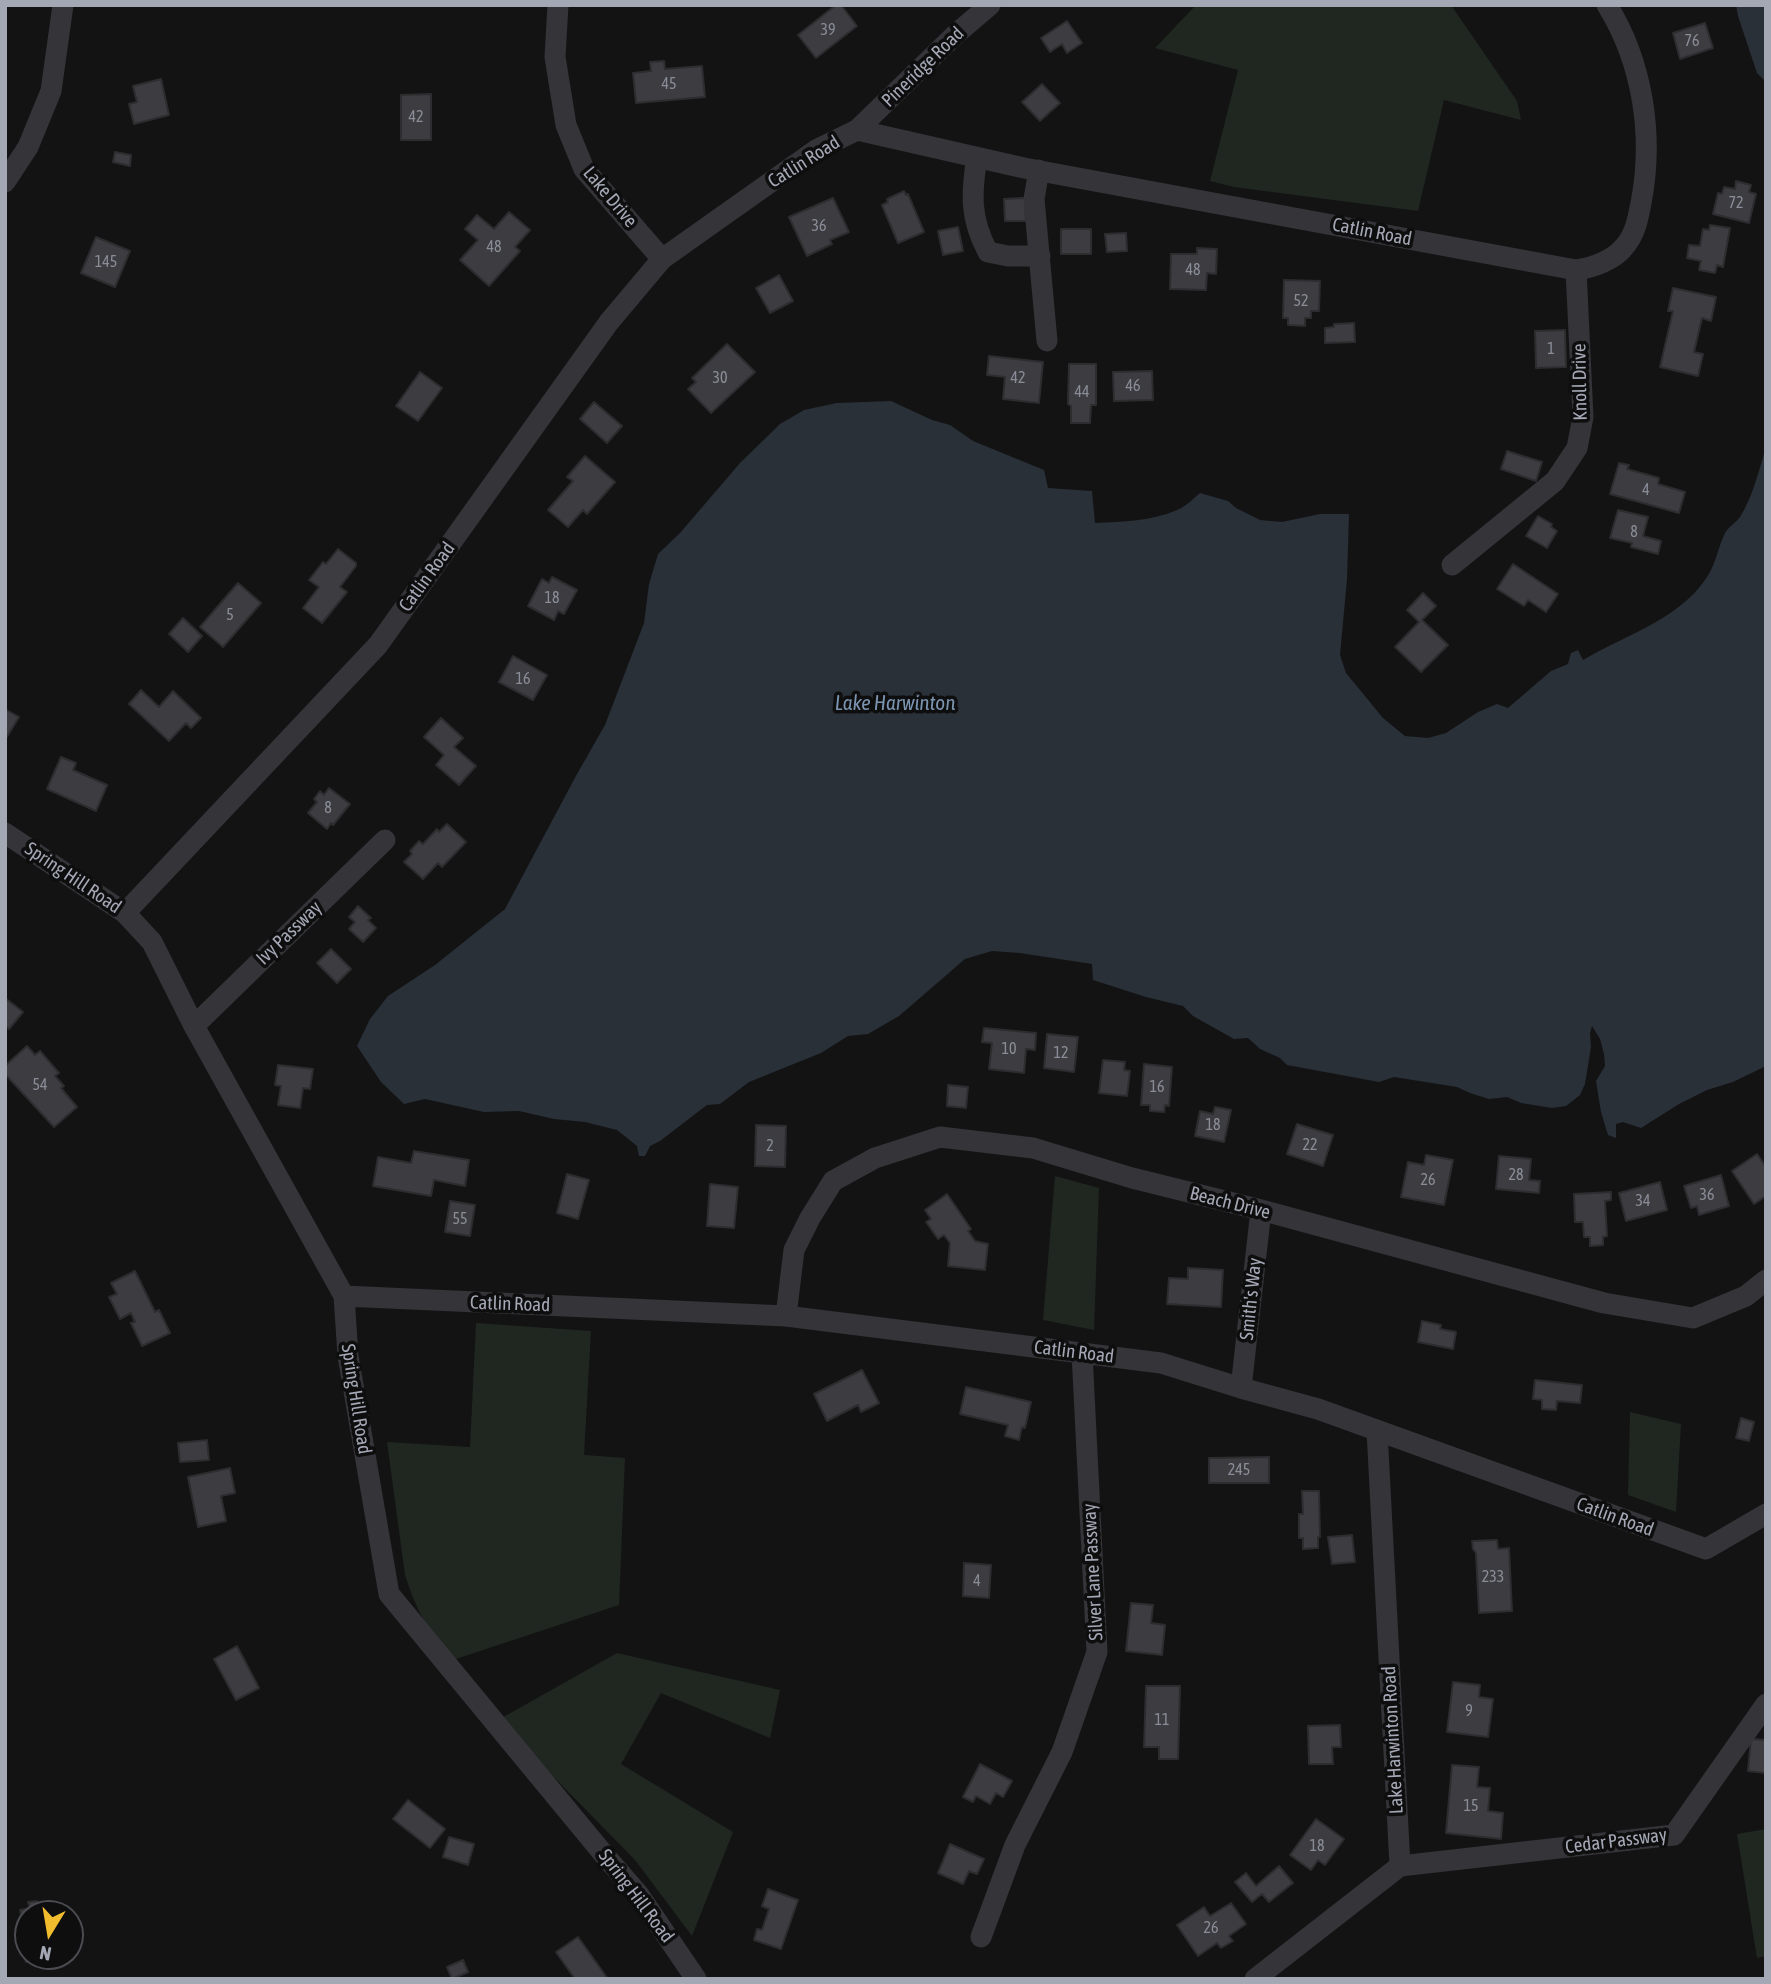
<!DOCTYPE html>
<style>
body{margin:0}
#map{position:relative;width:1771px;height:1984px;overflow:hidden;background:#131314;font-family:"Asap Condensed",sans-serif}
canvas{display:block}
.frame{position:absolute;inset:0;border:7px solid #a4a8b5;pointer-events:none}
.north{position:absolute;left:14px;top:1900px;width:70px;height:70px;box-sizing:border-box;background:#0e0e0f;border:2px solid #4a4c51;border-radius:50%;rotate:191deg;font-size:19px;font-weight:700;line-height:28px;text-align:center;color:#a4a8b5}
.north::after{content:'';display:block;margin:auto;width:24px;height:32px;background:#f1bc2e;clip-path:polygon(50% 0,100% 100%,50% 72%,0 100%)}
</style>
<div id="map">
<canvas width="1771" height="1984"></canvas>
<div class="frame"></div>
<div class="north">N</div>
</div>
<script>
const context = document.querySelector('canvas').getContext('2d');
context.lineJoin = 'round';
function paint(path, color) {
  context.fillStyle = color;
  context.fill(path, 'evenodd');
}
function stroke(path, color, width, dash) {
  context.strokeStyle = color;
  context.lineWidth = width;
  context.lineCap = dash ? 'butt' : 'round';
  context.setLineDash(dash || []);
  context.stroke(path);
}
function drawText(font, color, halo, rows, align = 'center') {
  context.font = font + ' "Asap Condensed",sans-serif';
  context.lineWidth = 7;
  context.setLineDash([]);
  context.textBaseline = 'middle';
  context.strokeStyle = halo;
  context.fillStyle = color;
  for (const [text, x, y, turn = 0] of rows) {
    context.save();
    context.translate(x, y);
    context.rotate((+turn || 0) * Math.PI / 180);
    context.textAlign = isNaN(turn) ? turn : align;
    if (halo) context.strokeText(text, 0, 0);
    context.fillText(text, 0, 0);
    context.restore();
  }
}
const green = new Path2D(`
 M 1196,5 L 1451,5 L 1517,101 L 1521,120 L 1444,100 L 1418,211 L 1234,187 L 1210,181 L 1238,70 L 1155,48 Z
 M 1055,1176 L 1099,1188 L 1094,1330 L 1043,1320 Z
 M 476,1323 L 591,1331 L 584,1455 L 625,1458 L 619,1605 L 450,1661 C 429,1632 416,1610 405,1575 L 387,1442 L 470,1447 Z
 M 1630,1412 L 1681,1424 L 1676,1512 L 1628,1495 Z
 M 617,1653 L 780,1690 L 770,1738 L 661,1693 L 621,1764 L 733,1832 L 692,1936 L 635,1860 L 498,1720 Z
 M 1766,1829 L 1766,1956 L 1757,1958 L 1737,1834 Z`);
const water = new Path2D(`
 M 1736,5 L 1766,5 L 1766,82 L 1757,73 L 1738,16 Z
 M 891,401 L 932,420 L 950,425 L 973,441 L 1044,470 L 1048,488 L 1092,491 L 1095,523 C 1122,522 1152,521 1177,510 C 1185,507 1193,499 1200,493 L 1228,501 L 1236,508 L 1260,520 L 1282,522 L 1320,514 L 1349,514 L 1347,579 L 1340,655 L 1346,673 L 1360,690 L 1383,718 L 1405,736 L 1428,738 L 1446,733 L 1478,712 L 1497,704 L 1508,708 L 1551,671 L 1568,664 L 1571,653 L 1578,650 L 1583,660 C 1625,635 1679,620 1707,577 C 1716,564 1718,547 1725,533 C 1729,526 1736,523 1740,517 C 1753,496 1759,470 1766,447 L 1766,1066 L 1733,1082 L 1707,1090 L 1679,1104 L 1641,1128 L 1623,1122 L 1616,1124 L 1616,1138 L 1608,1135 L 1601,1112 L 1596,1081 L 1605,1066 L 1604,1054 L 1600,1039 L 1592,1026 L 1590,1033 L 1591,1047 L 1585,1084 L 1580,1095 L 1566,1106 L 1552,1108 L 1521,1103 L 1507,1097 L 1489,1099 L 1470,1093 L 1457,1087 L 1394,1077 L 1379,1082 L 1287,1065 L 1280,1058 L 1260,1049 L 1248,1038 L 1234,1039 L 1193,1016 L 1183,1006 L 1146,997 L 1093,980 L 1092,964 L 1020,953 L 992,951 L 965,959 L 899,1016 L 868,1034 L 848,1036 L 821,1053 L 749,1082 L 720,1104 L 707,1105 L 660,1141 L 650,1146 L 645,1156 L 639,1156 L 637,1146 L 617,1130 L 585,1122 L 554,1119 L 519,1111 L 484,1112 L 425,1099 L 404,1104 L 381,1082 L 357,1046 L 370,1019 L 388,996 L 435,965 L 505,909 L 577,774 L 605,725 L 644,623 L 649,584 L 658,554 L 680,533 L 740,463 L 780,424 L 804,410 L 837,403 Z`);
const building = new Path2D(`
 M 836,5 L 841,5 L 857,26 L 816,58 L 798,35 Z
 M 1067,21 L 1082,43 L 1067,53 L 1062,44 L 1050,52 L 1041,38 Z
 M 1705,23 L 1713,48 L 1680,59 L 1673,33 Z
 M 664,61 L 665,69 L 702,66 L 705,97 L 636,103 L 633,73 L 651,71 L 650,62 Z
 M 161,79 L 169,115 L 134,124 L 129,104 L 137,102 L 133,86 Z
 M 1042,84 L 1060,103 L 1040,121 L 1022,102 Z
 M 431,94 L 431,140 L 401,140 L 401,95 Z
 M 115,152 L 131,155 L 130,166 L 113,162 Z
 M 1736,181 L 1751,185 L 1749,192 L 1756,194 L 1749,223 L 1713,214 L 1718,193 L 1722,194 L 1724,187 L 1735,189 Z
 M 904,191 L 906,195 L 908,194 L 924,232 L 898,243 L 882,205 L 888,202 L 887,199 Z
 M 833,198 L 849,232 L 830,240 L 832,244 L 807,256 L 789,217 Z
 M 1023,198 L 1025,199 L 1026,221 L 1005,221 L 1004,199 Z
 M 509,212 L 530,230 L 515,247 L 520,251 L 489,286 L 460,260 L 478,240 L 465,229 L 477,215 L 494,229 Z
 M 1710,225 L 1730,228 L 1723,267 L 1717,265 L 1715,273 L 1699,270 L 1701,261 L 1687,258 L 1689,245 L 1700,246 L 1703,229 L 1709,230 Z
 M 958,227 L 963,251 L 943,255 L 938,231 Z
 M 1061,229 L 1091,229 L 1091,254 L 1061,254 Z
 M 1126,233 L 1127,251 L 1107,252 L 1105,234 Z
 M 96,237 L 130,251 L 115,287 L 81,273 Z
 M 1197,248 L 1217,249 L 1216,274 L 1207,273 L 1206,290 L 1170,289 L 1171,254 L 1197,254 Z
 M 779,275 L 793,301 L 770,313 L 756,288 Z
 M 1284,280 L 1320,281 L 1319,311 L 1311,311 L 1311,318 L 1305,318 L 1305,326 L 1288,325 L 1288,318 L 1283,318 Z
 M 1673,288 L 1716,297 L 1711,321 L 1702,318 L 1694,352 L 1703,354 L 1698,376 L 1660,367 L 1673,311 L 1668,311 Z
 M 1354,323 L 1355,342 L 1325,343 L 1325,328 L 1334,327 L 1334,324 Z
 M 1565,330 L 1566,367 L 1536,368 L 1535,331 Z
 M 727,344 L 755,372 L 711,413 L 688,389 L 696,382 L 692,378 Z
 M 989,356 L 1043,362 L 1039,403 L 1003,399 L 1005,377 L 987,375 Z
 M 1069,364 L 1096,364 L 1096,405 L 1091,405 L 1090,423 L 1071,423 L 1071,406 L 1068,404 Z
 M 1152,371 L 1153,400 L 1114,401 L 1113,372 Z
 M 420,372 L 442,388 L 418,421 L 396,406 Z
 M 594,402 L 622,426 L 607,443 L 580,419 Z
 M 1507,451 L 1542,462 L 1536,481 L 1501,469 Z
 M 585,456 L 615,482 L 587,514 L 583,510 L 568,527 L 548,510 L 573,481 L 567,477 Z
 M 1619,463 L 1629,465 L 1627,469 L 1659,478 L 1658,484 L 1685,492 L 1679,513 L 1610,494 Z
 M 1618,510 L 1648,517 L 1643,536 L 1661,541 L 1658,554 L 1631,547 L 1632,543 L 1610,538 Z
 M 1538,516 L 1552,524 L 1551,527 L 1557,531 L 1547,548 L 1526,536 Z
 M 338,549 L 356,563 L 356,566 L 340,587 L 347,592 L 322,623 L 303,608 L 319,587 L 309,580 L 323,562 L 326,564 Z
 M 1513,564 L 1558,594 L 1546,612 L 1528,600 L 1524,606 L 1497,589 Z
 M 552,577 L 577,590 L 564,614 L 558,611 L 554,620 L 528,606 L 542,579 L 549,583 Z
 M 238,583 L 261,603 L 223,647 L 200,627 Z
 M 1423,593 L 1436,606 L 1422,620 L 1448,645 L 1421,672 L 1395,647 L 1419,622 L 1407,610 Z
 M 183,618 L 202,636 L 188,652 L 169,634 Z
 M 513,656 L 547,675 L 533,700 L 499,682 Z
 M 141,690 L 159,707 L 173,691 L 201,718 L 191,728 L 186,723 L 169,741 L 129,704 Z
 M 5,709 L 19,717 L 5,740 Z
 M 441,718 L 463,738 L 454,747 L 476,766 L 459,785 L 436,765 L 444,755 L 424,737 Z
 M 61,757 L 76,763 L 73,770 L 107,785 L 96,811 L 47,789 Z
 M 329,788 L 350,804 L 333,825 L 331,823 L 327,829 L 308,813 L 317,802 L 314,799 L 320,791 L 324,795 Z
 M 447,824 L 466,842 L 442,867 L 438,863 L 423,879 L 404,862 L 412,854 L 410,851 L 419,841 L 423,844 L 437,829 L 439,832 Z
 M 358,906 L 371,918 L 368,920 L 376,928 L 363,942 L 349,929 L 355,922 L 349,917 Z
 M 331,949 L 351,969 L 337,983 L 317,963 Z
 M 5,998 L 23,1012 L 9,1029 L 5,1026 Z
 M 984,1028 L 1036,1033 L 1035,1050 L 1026,1049 L 1024,1073 L 989,1069 L 992,1043 L 982,1042 Z
 M 1047,1034 L 1078,1037 L 1074,1072 L 1044,1068 Z
 M 27,1046 L 35,1055 L 40,1051 L 59,1073 L 55,1076 L 64,1086 L 61,1088 L 77,1107 L 54,1127 L 5,1074 L 5,1066 Z
 M 1103,1060 L 1125,1062 L 1124,1070 L 1130,1071 L 1127,1096 L 1099,1093 Z
 M 1144,1064 L 1172,1067 L 1169,1106 L 1165,1105 L 1164,1112 L 1150,1111 L 1150,1105 L 1141,1105 Z
 M 278,1065 L 313,1069 L 310,1089 L 303,1088 L 300,1108 L 278,1105 L 281,1086 L 275,1085 Z
 M 948,1085 L 968,1087 L 966,1108 L 947,1106 Z
 M 1215,1107 L 1231,1110 L 1224,1142 L 1195,1136 L 1200,1111 L 1213,1114 Z
 M 1297,1124 L 1333,1135 L 1323,1166 L 1287,1154 Z
 M 756,1125 L 786,1126 L 785,1167 L 755,1166 Z
 M 414,1151 L 469,1160 L 465,1186 L 434,1180 L 431,1196 L 373,1186 L 378,1157 L 411,1163 Z
 M 1757,1154 L 1766,1167 L 1766,1196 L 1754,1204 L 1732,1171 Z
 M 1426,1155 L 1453,1160 L 1444,1205 L 1401,1197 L 1408,1162 L 1424,1165 Z
 M 1499,1156 L 1531,1159 L 1529,1180 L 1540,1181 L 1539,1193 L 1496,1189 Z
 M 567,1174 L 589,1180 L 578,1219 L 557,1213 Z
 M 1721,1175 L 1729,1206 L 1699,1215 L 1697,1206 L 1691,1208 L 1684,1186 Z
 M 1660,1182 L 1667,1210 L 1626,1221 L 1619,1193 Z
 M 710,1184 L 738,1187 L 734,1228 L 707,1226 Z
 M 1611,1192 L 1611,1200 L 1605,1201 L 1607,1236 L 1603,1237 L 1603,1245 L 1590,1246 L 1590,1237 L 1584,1237 L 1583,1222 L 1575,1222 L 1574,1194 Z
 M 947,1194 L 971,1229 L 968,1231 L 975,1241 L 988,1244 L 985,1270 L 948,1266 L 950,1243 L 944,1235 L 938,1239 L 926,1222 L 931,1219 L 925,1210 Z
 M 450,1201 L 475,1205 L 470,1236 L 445,1232 Z
 M 1188,1268 L 1223,1270 L 1221,1307 L 1167,1304 L 1169,1278 L 1188,1279 Z
 M 135,1271 L 155,1312 L 159,1310 L 170,1333 L 142,1346 L 131,1323 L 135,1322 L 131,1313 L 120,1319 L 109,1297 L 117,1294 L 111,1283 Z
 M 1422,1321 L 1441,1325 L 1440,1329 L 1456,1332 L 1453,1349 L 1418,1342 Z
 M 862,1370 L 879,1403 L 861,1412 L 858,1405 L 827,1421 L 814,1394 Z
 M 1535,1380 L 1582,1385 L 1580,1403 L 1557,1401 L 1556,1410 L 1542,1409 L 1542,1400 L 1533,1399 Z
 M 966,1387 L 1031,1402 L 1025,1428 L 1022,1427 L 1019,1440 L 1005,1436 L 1008,1425 L 960,1414 Z
 M 1741,1418 L 1754,1422 L 1749,1441 L 1736,1438 Z
 M 207,1440 L 209,1460 L 180,1462 L 178,1443 Z
 M 1269,1457 L 1269,1483 L 1209,1483 L 1209,1458 Z
 M 230,1468 L 235,1493 L 221,1496 L 226,1521 L 198,1527 L 188,1477 Z
 M 1302,1491 L 1319,1491 L 1320,1537 L 1318,1537 L 1318,1548 L 1303,1549 L 1303,1538 L 1299,1538 L 1299,1514 L 1303,1514 Z
 M 1352,1535 L 1355,1562 L 1332,1564 L 1328,1537 Z
 M 1497,1540 L 1498,1549 L 1509,1548 L 1512,1611 L 1479,1613 L 1476,1553 L 1473,1549 L 1472,1541 Z
 M 964,1563 L 991,1565 L 989,1598 L 963,1596 Z
 M 1131,1603 L 1153,1605 L 1151,1623 L 1165,1625 L 1162,1655 L 1126,1651 Z
 M 237,1646 L 259,1688 L 236,1700 L 214,1659 Z
 M 1453,1682 L 1480,1685 L 1479,1697 L 1493,1699 L 1488,1737 L 1447,1732 Z
 M 1146,1686 L 1180,1686 L 1178,1759 L 1159,1759 L 1159,1747 L 1144,1747 Z
 M 1340,1725 L 1341,1747 L 1332,1747 L 1333,1764 L 1309,1764 L 1308,1726 Z
 M 1751,1739 L 1766,1740 L 1766,1773 L 1748,1771 Z
 M 980,1764 L 1012,1781 L 1003,1797 L 996,1793 L 990,1804 L 976,1796 L 973,1802 L 963,1797 Z
 M 1452,1765 L 1479,1767 L 1477,1787 L 1490,1788 L 1488,1811 L 1503,1813 L 1501,1839 L 1446,1833 Z
 M 408,1800 L 445,1829 L 430,1848 L 393,1819 Z
 M 1316,1819 L 1344,1839 L 1325,1865 L 1318,1860 L 1311,1870 L 1290,1855 Z
 M 449,1837 L 474,1844 L 468,1865 L 443,1857 Z
 M 950,1844 L 984,1859 L 977,1874 L 969,1871 L 963,1884 L 938,1873 Z
 M 1279,1866 L 1293,1883 L 1269,1902 L 1262,1894 L 1252,1902 L 1235,1882 L 1246,1873 L 1256,1886 Z
 M 768,1889 L 798,1900 L 781,1949 L 754,1940 L 757,1929 L 762,1930 L 769,1909 L 762,1906 Z
 M 37,1901 L 38,1908 L 43,1907 L 45,1914 L 28,1914 L 28,1956 L 45,1956 L 46,1958 L 26,1962 L 22,1944 L 27,1943 L 20,1910 L 30,1908 L 28,1902 Z
 M 1231,1903 L 1246,1924 L 1229,1936 L 1233,1941 L 1221,1948 L 1217,1943 L 1198,1956 L 1177,1925 L 1204,1907 L 1210,1916 Z
 M 578,1937 L 608,1979 L 575,1979 L 556,1952 Z
 M 463,1960 L 468,1972 L 452,1979 L 447,1967 Z`);
const minor = new Path2D(`
 M 558,5 L 555,57 L 566,125 L 584,169 L 662,259
 M 857,130 L 956,34 L 990,5
 M 977,157 C 971,194 970,219 988,252 L 1008,256 L 1040,256
 M 1039,170 L 1034,199 L 1047,341
 M 5,182 L 28,147 L 51,91 L 63,5
 M 1452,565 L 1555,481 L 1577,448 L 1583,417 L 1576,270
 M 5,833 L 125,913 L 152,942 L 194,1026 L 344,1296 L 348,1356 L 389,1594 L 606,1857 L 639,1895 L 696,1979
 M 125,913 L 378,645 L 609,322 L 662,259 L 816,150 L 857,130 L 1024,168 L 1576,270 C 1592,268 1614,260 1624,247 C 1635,235 1638,219 1641,203 C 1654,136 1643,63 1607,5
 M 194,1026 L 385,840
 M 344,1296 L 786,1316 L 1161,1363 L 1241,1388 L 1318,1409 L 1706,1549 L 1766,1514
 M 786,1316 L 794,1250 L 810,1218 L 833,1181 L 875,1158 L 940,1137 L 1033,1148 L 1132,1178 L 1261,1210 L 1604,1303 L 1693,1318 L 1746,1296 L 1766,1280
 M 1241,1388 L 1261,1210
 M 1400,1866 L 1674,1835 L 1766,1704
 M 981,1937 L 1015,1845 L 1062,1752 L 1097,1652 L 1082,1353
 M 1255,1979 L 1400,1866 L 1377,1431`);
const numberNames = [
 ["39",828,30],
 ["76",1692,41],
 ["45",669,84],
 ["42",416,117],
 ["72",1736,203],
 ["36",819,226],
 ["48",494,247],
 ["145",106,262],
 ["48",1193,270],
 ["52",1301,301],
 ["1",1551,349],
 ["30",720,378],
 ["42",1018,378],
 ["46",1133,386],
 ["44",1082,392],
 ["4",1646,490],
 ["8",1634,532],
 ["18",552,598],
 ["5",230,615],
 ["16",523,679],
 ["8",328,808],
 ["10",1009,1049],
 ["12",1061,1053],
 ["54",40,1085],
 ["16",1157,1087],
 ["18",1213,1125],
 ["22",1310,1145],
 ["2",770,1146],
 ["28",1516,1175],
 ["26",1428,1180],
 ["36",1707,1195],
 ["34",1643,1201],
 ["55",460,1219],
 ["245",1239,1470],
 ["233",1493,1577],
 ["4",977,1581],
 ["9",1469,1711],
 ["11",1162,1720],
 ["15",1471,1806],
 ["18",1317,1846],
 ["26",1211,1928]
];
const streetNames = [
 ["Pineridge Road",923,67,-44],
 ["Catlin Road",804,162,-32],
 ["Lake Drive",610,197,50],
 ["Catlin Road",1372,232,11],
 ["Knoll Drive",1580,382,-91],
 ["Catlin Road",427,577,-54],
 ["Spring Hill Road",73,878,34],
 ["Ivy Passway",289,933,-44],
 ["Beach Drive",1230,1203,14],
 ["Smith's Way",1251,1299,-84],
 ["Catlin Road",510,1304,2],
 ["Catlin Road",1074,1352,7],
 ["Spring Hill Road",356,1399,81],
 ["Catlin Road",1615,1517,20],
 ["Silver Lane Passway",1093,1572,-93],
 ["Lake Harwinton Road",1393,1740,-93],
 ["Cedar Passway",1616,1841,-7],
 ["Spring Hill Road",636,1896,53]
];
const waterNames = [
 ["Lake Harwinton",895,703]
];
paint(green, '#1f2720');
paint(water, '#293038');
paint(building, '#3d3d41');
stroke(building, '#2d2d30', 2);
stroke(minor, '#343439', 21);
drawText('16px', '#8a8d98', null, numberNames);
drawText('19px', '#a4a8b5', '#0e0e0f', streetNames);
drawText('italic 21px', '#7b94b0', '#0e0e0f', waterNames);
</script>
